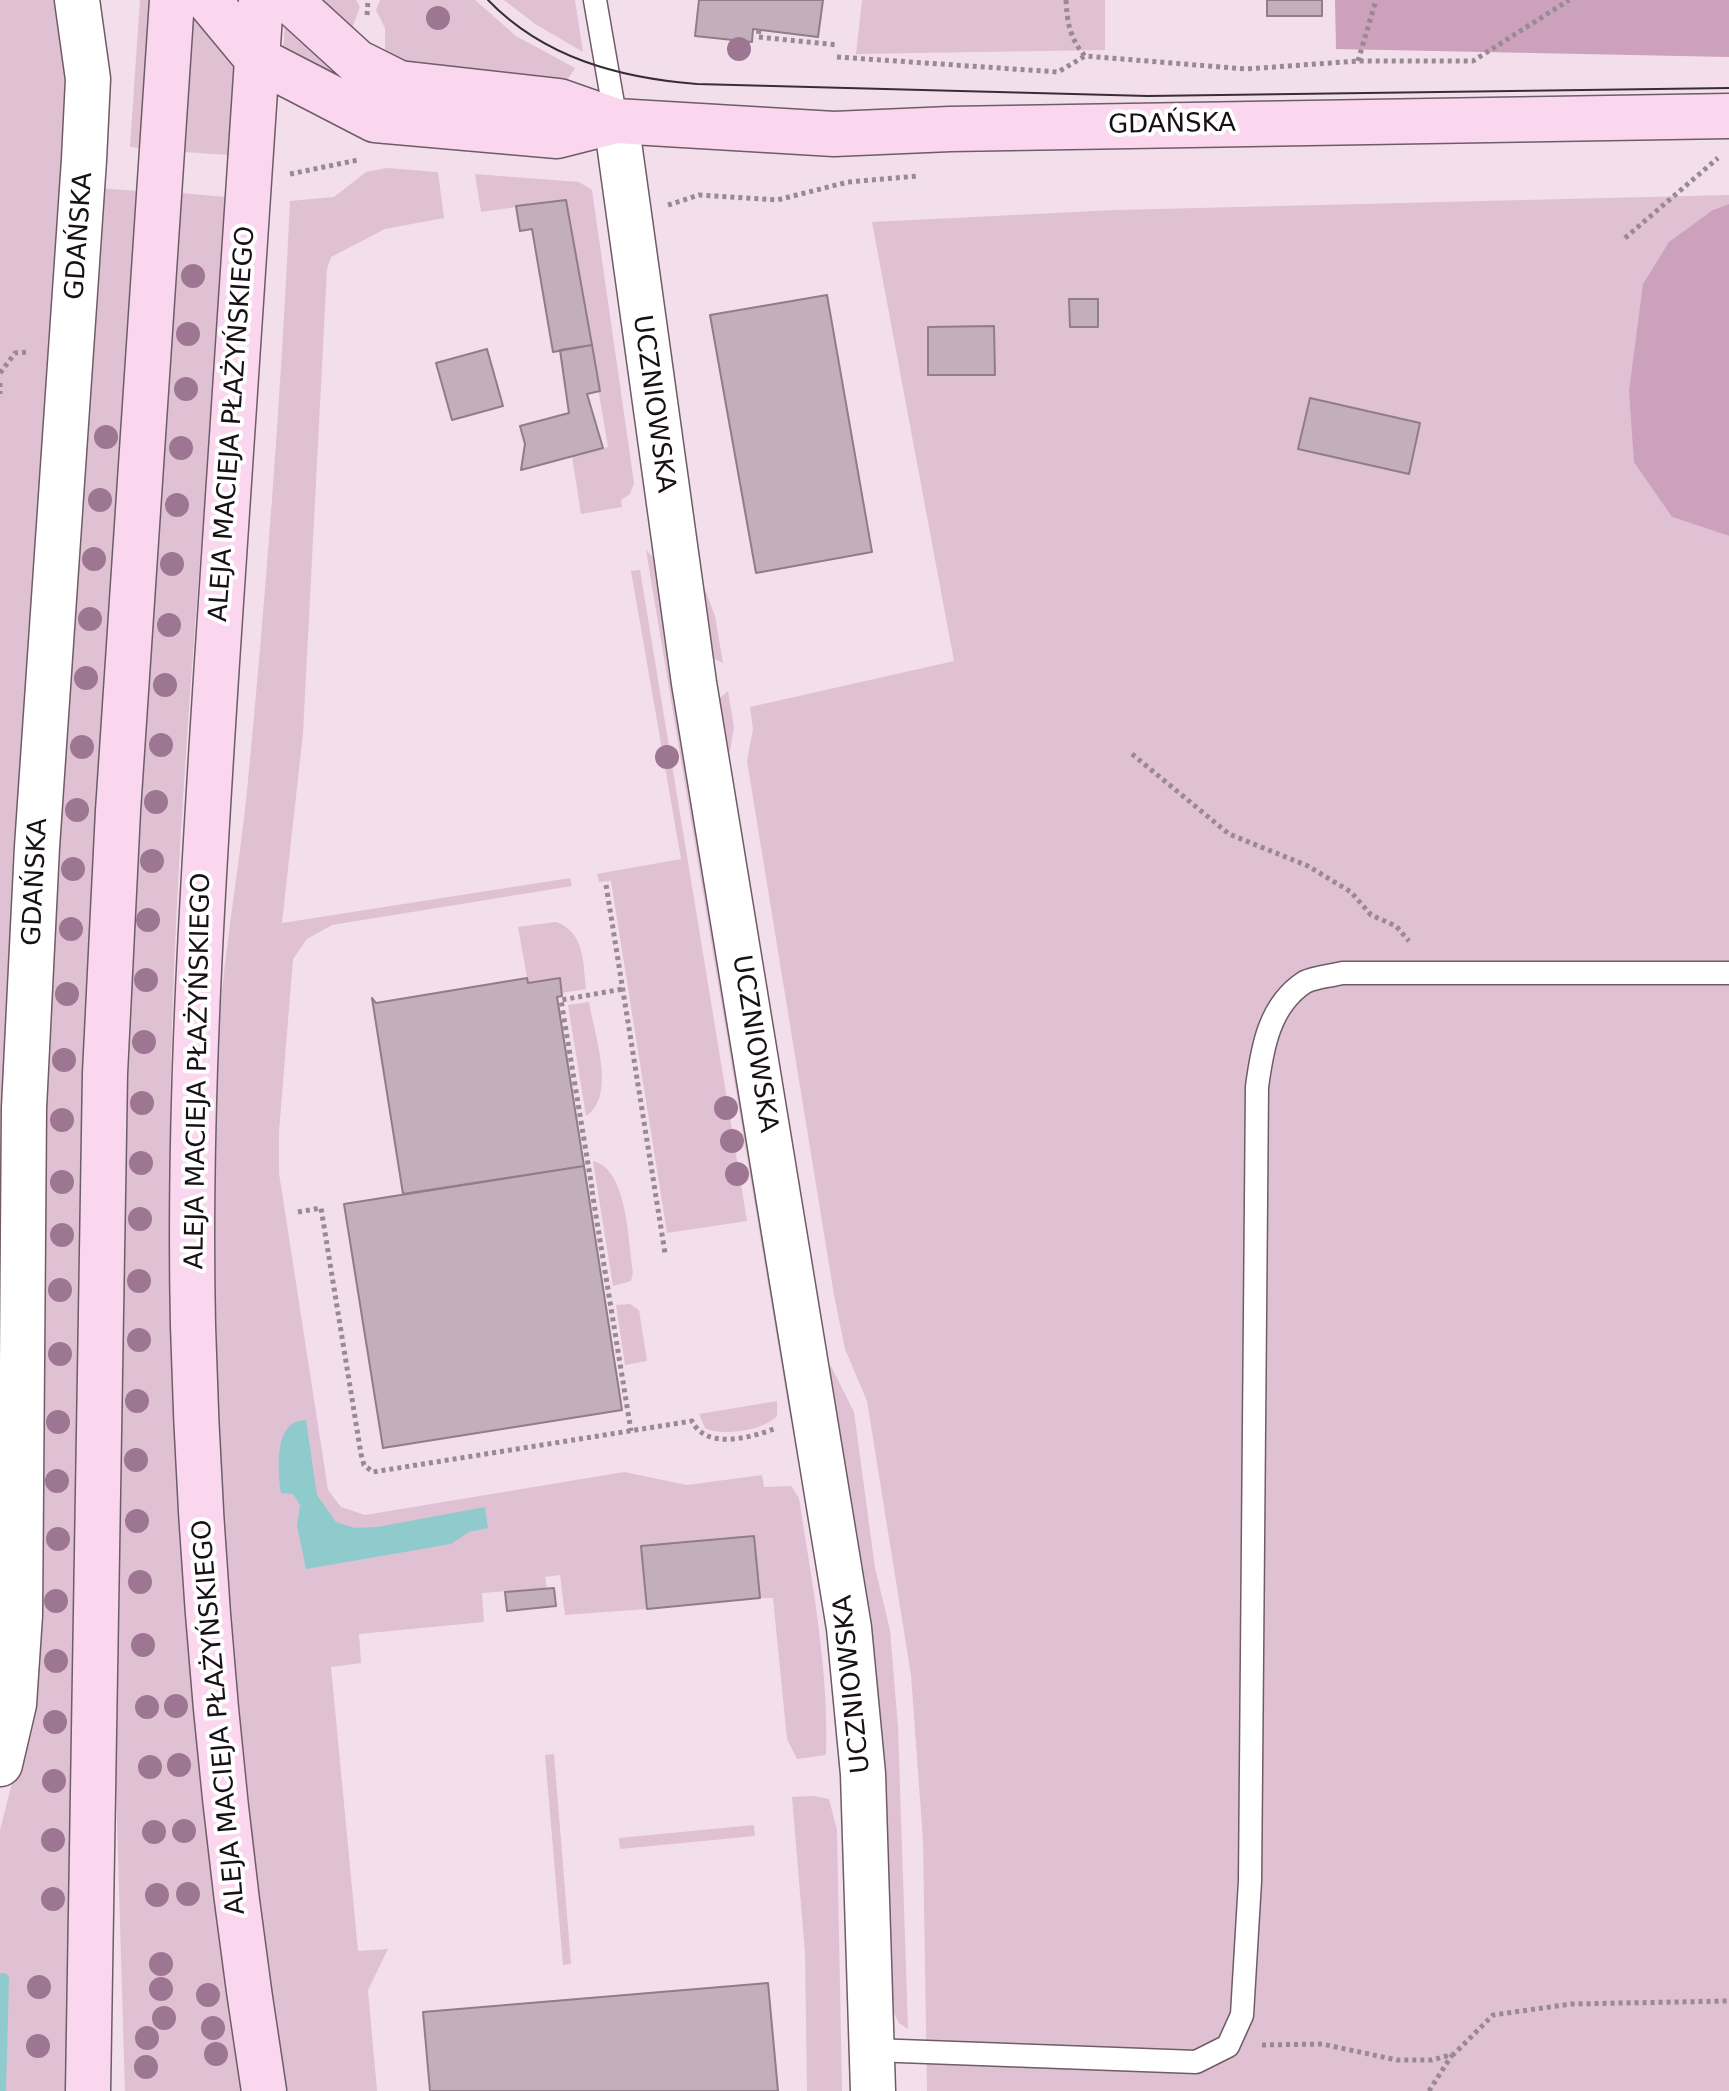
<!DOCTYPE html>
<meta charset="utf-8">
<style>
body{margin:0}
canvas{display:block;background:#f3deeb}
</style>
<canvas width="1729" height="2091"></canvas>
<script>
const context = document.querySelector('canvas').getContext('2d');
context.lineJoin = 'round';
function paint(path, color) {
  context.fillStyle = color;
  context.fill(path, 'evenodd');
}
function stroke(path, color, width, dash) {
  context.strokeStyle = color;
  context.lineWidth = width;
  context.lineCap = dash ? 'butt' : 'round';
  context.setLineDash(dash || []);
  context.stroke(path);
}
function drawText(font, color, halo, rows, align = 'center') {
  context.font = font + ' "DejaVu Sans",sans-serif';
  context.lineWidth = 8;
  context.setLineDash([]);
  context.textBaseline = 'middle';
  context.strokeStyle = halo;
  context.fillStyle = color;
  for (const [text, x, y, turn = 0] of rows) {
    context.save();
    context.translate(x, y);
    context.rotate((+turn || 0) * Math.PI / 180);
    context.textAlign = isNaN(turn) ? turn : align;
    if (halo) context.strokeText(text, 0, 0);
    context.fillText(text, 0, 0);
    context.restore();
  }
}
const green = new Path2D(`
 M 0,0 L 55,0 L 69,75 L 0,1361 Z
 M 140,0 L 150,0 L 140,148 L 130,147 Z
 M 324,0 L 356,0 L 360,7 L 349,36 Z
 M 380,0 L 475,0 L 516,36 L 575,68 L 565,83 L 491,84 L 385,57 L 385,28 L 376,10 Z
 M 504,0 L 575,0 L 583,52 L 535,24 Z
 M 862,0 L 1105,0 L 1105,50 L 856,54 Z
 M 193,10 L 236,52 L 229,155 L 184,152 Z
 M 285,21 L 334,68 L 333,76 L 283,51 Z
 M 387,168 L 438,172 L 444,218 L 385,229 L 331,257 L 327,269 L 303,733 L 282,923 L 570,878 L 572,886 L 332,925 L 307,939 L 293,959 L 279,1132 L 279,1173 L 328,1490 L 341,1507 L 365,1515 L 624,1472 L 687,1485 L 762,1475 L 764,1487 L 791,1486 L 799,1498 C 812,1583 829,1669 826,1755 L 797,1759 L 787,1739 L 773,1598 L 760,1598 L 753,1536 L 642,1546 L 647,1609 L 565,1615 L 560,1575 L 545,1577 L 547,1588 L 482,1593 L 484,1622 L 359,1634 L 361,1663 L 331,1667 L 358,1951 L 388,1949 L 368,1990 L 377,2091 L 285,2091 C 237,1752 198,1399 217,1056 C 221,967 238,879 247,791 C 266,595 281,398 290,201 L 334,197 L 366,172 Z
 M 475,174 L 579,182 L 592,190 L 634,483 L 630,494 L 621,500 L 622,507 L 581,514 L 572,456 L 608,447 L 566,200 L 481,212 Z
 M 98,188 L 138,191 L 84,1023 L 66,2091 L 0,2091 L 0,1830 L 25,1732 L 43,1096 Z
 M 181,193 L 226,197 C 209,486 178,775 171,1064 C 164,1409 191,1750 241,2091 L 125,2091 L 115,1755 L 129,1002 Z
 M 1729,195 L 1729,204 L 1713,210 L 1672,517 L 1729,536 L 1729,2091 L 927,2091 L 923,1840 L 911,1675 L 867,1401 L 845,1349 L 834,1295 L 747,761 L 753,729 L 750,707 L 954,661 L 872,222 L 1116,210 Z
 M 646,550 L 655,559 L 795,1415 L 791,1422 Z
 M 640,570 L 747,1221 L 667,1233 L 611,881 L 599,882 L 597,874 L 681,859 L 631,571 Z
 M 705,589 L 715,616 L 723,663 L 708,656 L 697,590 Z
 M 728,691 L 734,727 L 730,751 L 724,753 L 716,701 Z
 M 556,922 C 585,932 583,963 586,989 L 562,993 L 559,978 L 528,983 L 518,927 Z
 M 589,1002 C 594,1033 617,1097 586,1116 L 568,1005 Z
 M 593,1161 C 628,1169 628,1242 633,1272 L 631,1281 L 613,1286 Z
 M 630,1304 L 639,1310 L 647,1361 L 625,1365 L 616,1305 Z
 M 831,1366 L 854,1412 L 875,1568 L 890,1630 L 898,1727 L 908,2029 L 899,2023 L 892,2009 L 828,1368 Z
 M 777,1401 L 777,1416 C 765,1430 721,1437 705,1428 L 699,1414 Z
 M 554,1754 L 571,1964 L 563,1965 L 545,1755 Z
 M 814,1796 L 829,1799 L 837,1830 L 842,2091 L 807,2091 L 805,1953 L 792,1797 Z
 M 754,1825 L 755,1836 L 620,1849 L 619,1838 Z`);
const forest = new Path2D(`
 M 1335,0 L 1729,0 L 1729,57 L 1336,49 Z
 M 1729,204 L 1729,536 L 1672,517 L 1634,462 L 1629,391 L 1643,284 L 1669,242 L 1713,210 Z`);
const water = new Path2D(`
 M 306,1420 L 317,1495 L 336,1522 L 355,1528 L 377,1527 L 485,1507 L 488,1528 L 469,1532 L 451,1544 L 306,1569 L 297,1526 L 300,1505 L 293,1494 L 281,1493 C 278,1470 273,1420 306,1420 Z`);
const stream = new Path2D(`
 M 0,2091 L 3,1979`);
const building = new Path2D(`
 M 699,0 L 823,0 L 818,37 L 753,29 L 752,42 L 695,36 Z
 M 1267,0 L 1322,0 L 1322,16 L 1267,16 Z
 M 566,200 L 592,345 L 553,352 L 532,229 L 520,231 L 516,206 Z
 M 827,295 L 872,552 L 756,573 L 710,315 Z
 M 1069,299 L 1098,299 L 1098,327 L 1070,327 Z
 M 994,326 L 995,375 L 928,375 L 928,327 Z
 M 592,345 L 600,391 L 587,394 L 603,448 L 521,470 L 525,444 L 520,426 L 569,413 L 560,350 Z
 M 487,349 L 503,406 L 452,420 L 436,363 Z
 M 1310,398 L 1420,423 L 1409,474 L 1298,449 Z
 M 527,978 L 528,983 L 560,978 L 562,996 L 557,997 L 584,1166 L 403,1194 L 372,998 L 376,1003 Z
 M 584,1166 L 622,1410 L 383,1448 L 344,1204 Z
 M 754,1536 L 760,1598 L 647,1609 L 641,1546 Z
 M 554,1588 L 556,1606 L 507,1611 L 505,1592 Z
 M 768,1983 L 778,2091 L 430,2091 L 423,2012 Z`);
const path = new Path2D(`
 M 1066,0 C 1067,22 1070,39 1085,56 L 1246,69 L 1358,61 L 1473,61 L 1569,0
 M 367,15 L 368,0
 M 759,30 L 758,37 L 838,45
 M 837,57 L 1058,72 L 1085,56
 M 1358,61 L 1376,0
 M 290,174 L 358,160
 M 668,205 L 699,195 L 777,200 L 848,182 L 918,176
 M 1625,238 L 1718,158
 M 0,373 L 15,353 L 29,352
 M 0,383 L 0,394
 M 1132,754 L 1229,834 L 1308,866 L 1351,892 L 1371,915 L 1396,926 L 1409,941
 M 606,885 L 665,1253
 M 592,1188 L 561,1000 L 623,989
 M 592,1191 L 631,1431
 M 298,1212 L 321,1208 L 361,1454 L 364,1465 L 373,1472 L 692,1421 C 706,1450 749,1438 774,1429
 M 1262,2045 L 1322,2044 L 1397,2060 L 1432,2060 L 1454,2054 L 1493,2015 L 1571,2004 L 1729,2001
 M 1429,2091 L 1452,2055`);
const lane = new Path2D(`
 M 595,0 L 616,121
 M 873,2050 L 1196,2062 L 1228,2046 L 1242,2015 L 1250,1881 L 1257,1087 C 1262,1049 1269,1005 1305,982 C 1315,977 1331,976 1342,973 L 1729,973`);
const street = new Path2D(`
 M 616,121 L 694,683 L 849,1628 L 863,1774 L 873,2091
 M 0,1764 L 14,1704 L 20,1615 L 24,1108 L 37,847 L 84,160 L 88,79 L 77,0`);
const secondary = new Path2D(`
 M 208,0 L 257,59 L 375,120 L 557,136 L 616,121
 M 261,0 C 246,221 232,442 217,662 C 203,883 188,1104 193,1326 C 200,1582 224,1838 264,2091
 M 289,0 L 357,62 L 399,83 L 559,101 L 616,121 L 834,134 L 950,129 L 1729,116
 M 88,2091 L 105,1073 L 118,811 L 172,0`);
const tram = new Path2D(`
 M 488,0 C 544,58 620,78 697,84 L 1148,96 L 1729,88`);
const trees = [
 [438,18],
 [739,49],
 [193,276],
 [188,334],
 [186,389],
 [106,437],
 [181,448],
 [100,500],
 [177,505],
 [94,559],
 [172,564],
 [90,619],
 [169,625],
 [86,678],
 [165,685],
 [161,745],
 [82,747],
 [667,757],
 [156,802],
 [77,810],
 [152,861],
 [73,869],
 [148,920],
 [71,929],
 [146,980],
 [67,994],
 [144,1042],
 [64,1060],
 [142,1103],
 [726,1108],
 [62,1120],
 [732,1141],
 [141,1163],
 [737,1174],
 [62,1182],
 [140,1219],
 [62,1235],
 [139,1281],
 [60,1290],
 [139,1340],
 [60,1354],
 [137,1401],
 [58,1422],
 [136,1460],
 [57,1481],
 [137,1521],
 [58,1539],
 [140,1582],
 [56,1601],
 [143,1645],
 [56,1661],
 [176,1706],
 [147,1707],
 [55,1722],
 [179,1765],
 [150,1767],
 [54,1781],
 [184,1831],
 [154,1832],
 [53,1840],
 [188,1894],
 [157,1895],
 [53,1899],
 [161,1964],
 [39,1987],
 [161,1989],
 [208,1995],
 [164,2018],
 [213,2028],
 [147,2038],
 [38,2046],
 [216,2054],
 [146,2067]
];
const streetNames = [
 ["GDAŃSKA",1172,125,-1],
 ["GDAŃSKA",80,236,-86],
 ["UCZNIOWSKA",653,404,82],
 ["ALEJA MACIEJA PŁAŻYŃSKIEGO",233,424,-86],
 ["GDAŃSKA",36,882,-87],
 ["UCZNIOWSKA",754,1044,81],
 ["ALEJA MACIEJA PŁAŻYŃSKIEGO",199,1071,-89],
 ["UCZNIOWSKA",853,1684,-96],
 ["ALEJA MACIEJA PŁAŻYŃSKIEGO",220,1717,-95]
];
paint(green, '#e0c1d4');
paint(forest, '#cca1bc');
paint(water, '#8fcbcd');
stroke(stream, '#8fcbcd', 12);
paint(building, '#c3afbb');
stroke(building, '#907d88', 2);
stroke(lane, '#6e5c67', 25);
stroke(street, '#6e5c67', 47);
stroke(secondary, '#6e5c67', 47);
stroke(path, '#998993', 5, [4, 4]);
stroke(lane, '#fff', 22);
stroke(street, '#fff', 44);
stroke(secondary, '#fad7ee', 44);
stroke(tram, '#372e34', 2);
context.fillStyle = '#9d7791';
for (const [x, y] of trees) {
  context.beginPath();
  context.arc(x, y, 12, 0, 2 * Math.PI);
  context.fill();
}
drawText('26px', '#171014', '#fff', streetNames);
</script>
